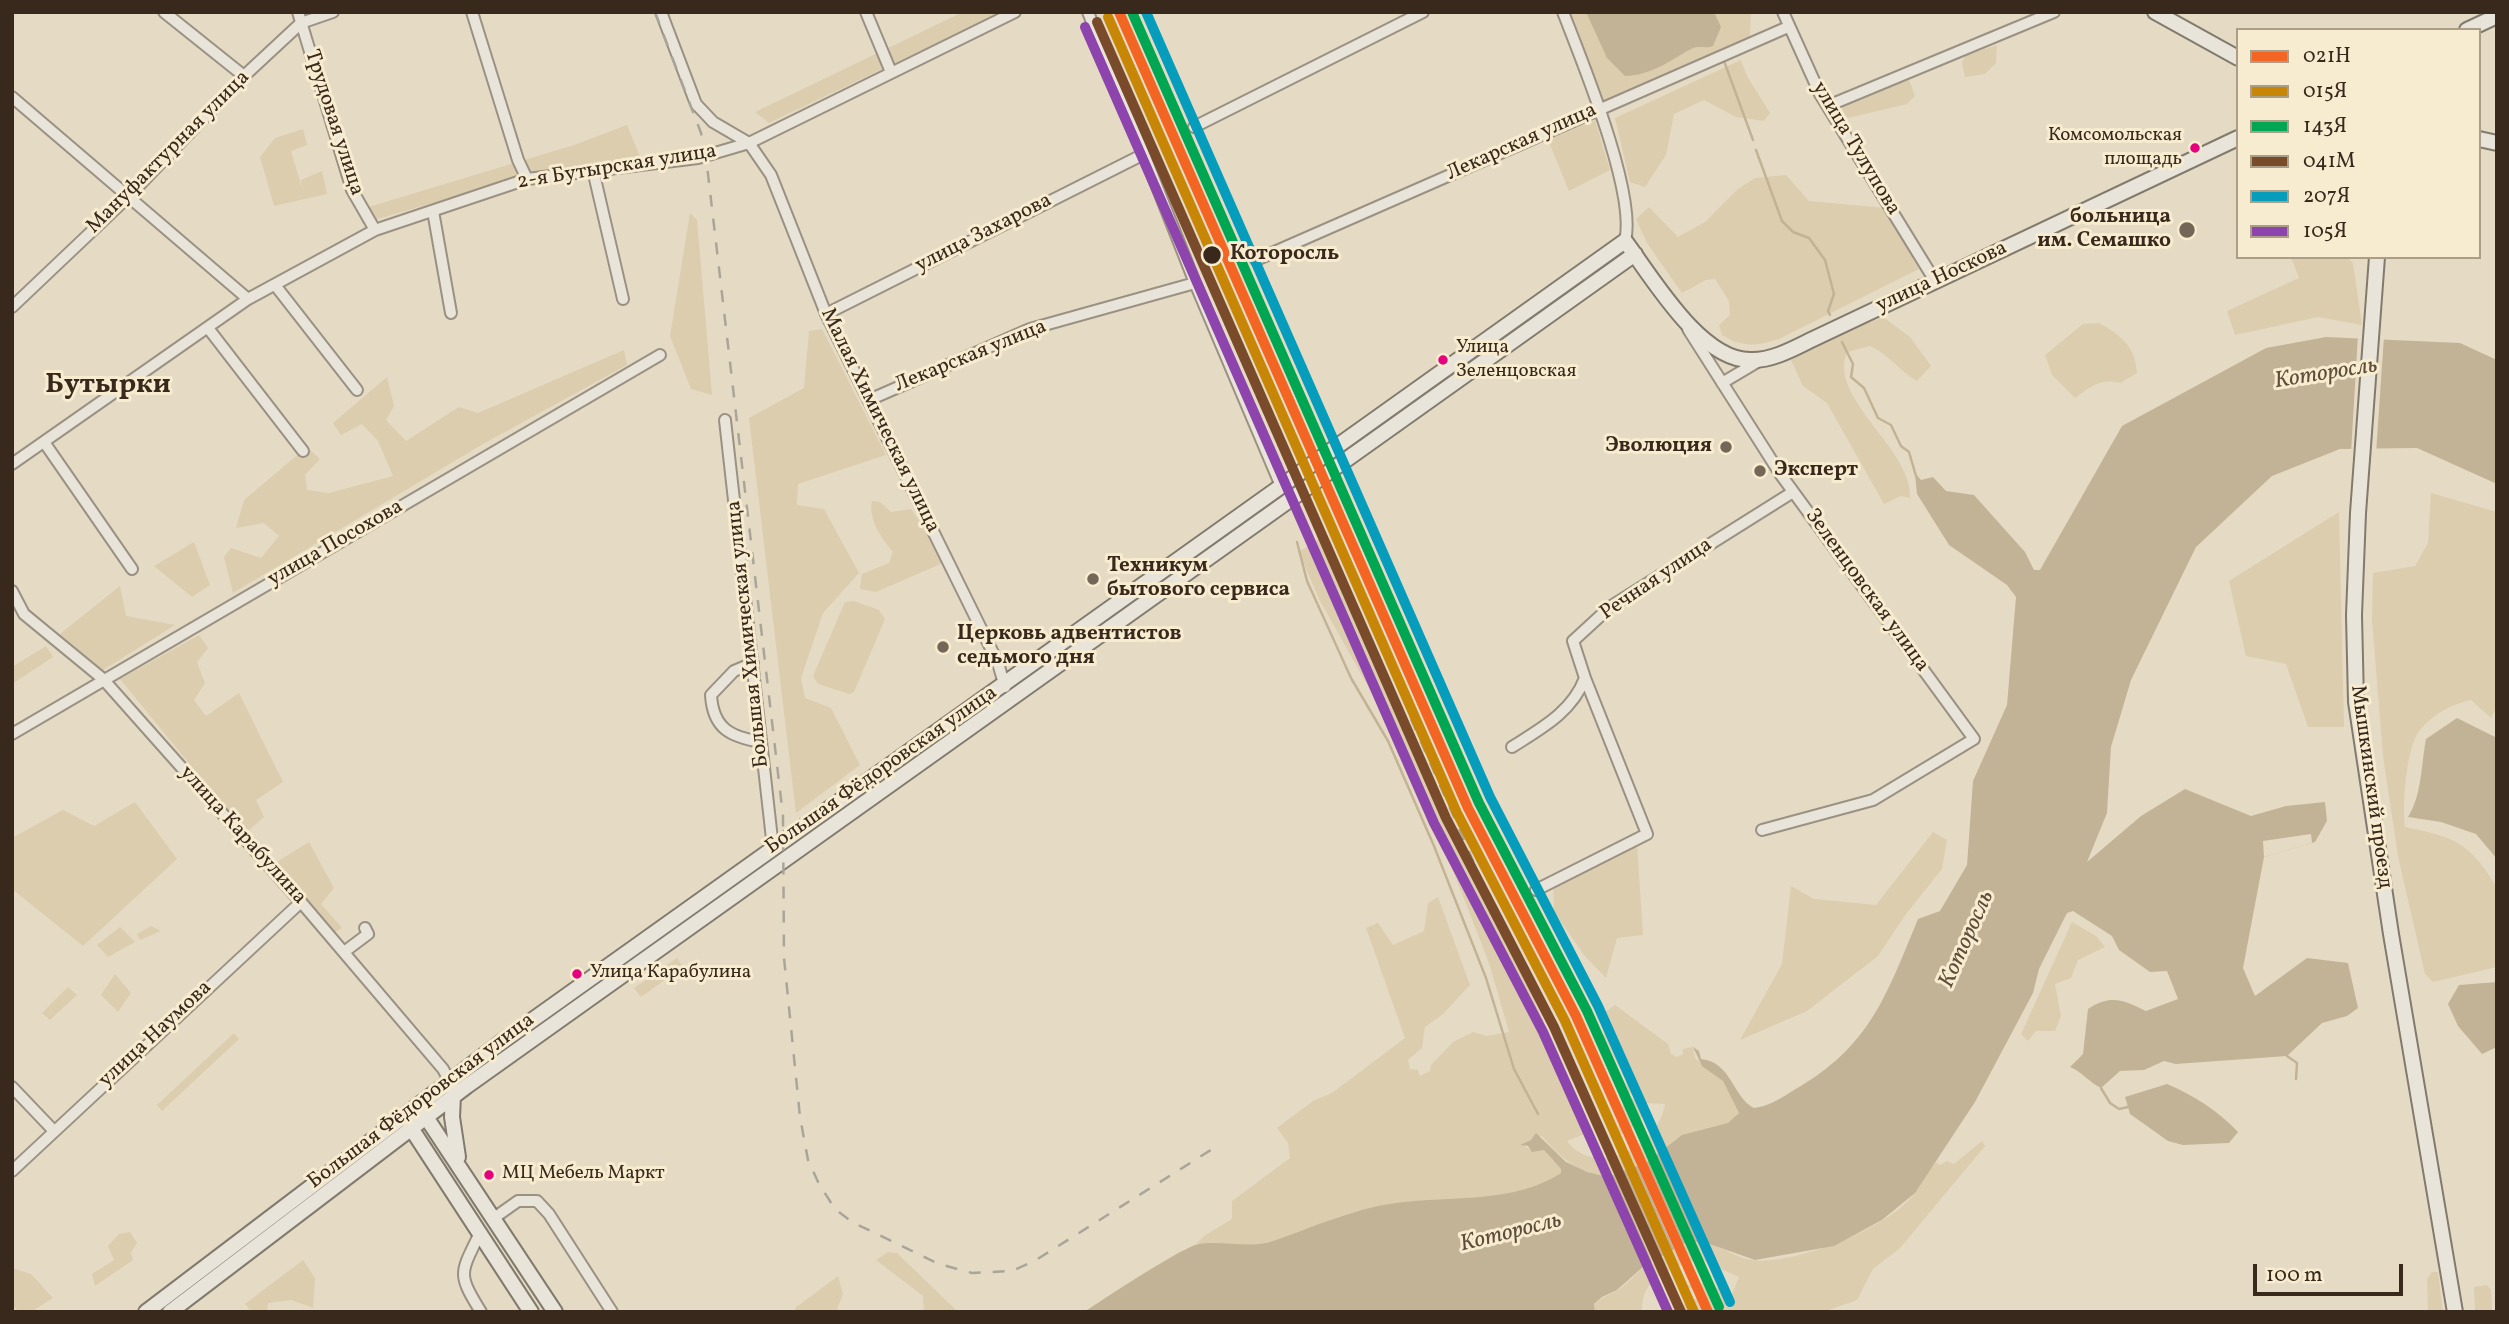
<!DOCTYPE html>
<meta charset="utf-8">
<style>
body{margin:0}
#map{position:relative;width:2509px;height:1324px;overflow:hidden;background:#e5dbc4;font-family:Vollkorn,serif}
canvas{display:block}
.frame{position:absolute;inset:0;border:14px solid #39281c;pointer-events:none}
.legend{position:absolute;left:2236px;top:28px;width:245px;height:231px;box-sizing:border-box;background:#f7ecd0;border:2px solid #ab9e88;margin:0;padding:9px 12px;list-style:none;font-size:21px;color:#39281c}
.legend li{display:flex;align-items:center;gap:14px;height:35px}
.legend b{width:35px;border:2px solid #ab9e88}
.scale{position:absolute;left:2253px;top:1264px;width:150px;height:32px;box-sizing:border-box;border:4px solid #39281c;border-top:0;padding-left:9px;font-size:21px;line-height:24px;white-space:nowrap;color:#39281c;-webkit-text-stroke:5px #f7ecd0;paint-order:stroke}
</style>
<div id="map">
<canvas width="2509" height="1324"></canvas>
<div class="frame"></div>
<ul class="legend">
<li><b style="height:9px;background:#f26522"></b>021Н</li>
<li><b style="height:9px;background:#c88607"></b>015Я</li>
<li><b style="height:9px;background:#00a651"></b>143Я</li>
<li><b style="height:9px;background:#7a4b2a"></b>041М</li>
<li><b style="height:9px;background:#069cbc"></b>207Я</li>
<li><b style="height:9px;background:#8e44ad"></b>105Я</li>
</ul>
<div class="scale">100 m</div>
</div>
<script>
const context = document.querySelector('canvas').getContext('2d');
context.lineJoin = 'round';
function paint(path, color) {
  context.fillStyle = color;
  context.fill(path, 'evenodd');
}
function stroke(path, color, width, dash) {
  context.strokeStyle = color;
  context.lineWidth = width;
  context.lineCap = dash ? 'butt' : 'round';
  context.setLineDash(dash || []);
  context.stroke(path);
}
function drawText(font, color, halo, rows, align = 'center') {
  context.font = font + ' Vollkorn,serif';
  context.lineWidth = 6;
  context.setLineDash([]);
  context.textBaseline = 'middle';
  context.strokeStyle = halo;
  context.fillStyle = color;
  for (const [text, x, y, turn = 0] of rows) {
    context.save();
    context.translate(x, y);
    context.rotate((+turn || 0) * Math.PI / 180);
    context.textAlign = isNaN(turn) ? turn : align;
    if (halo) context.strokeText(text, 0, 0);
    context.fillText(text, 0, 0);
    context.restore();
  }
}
const green = new Path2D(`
 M 963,12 L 1002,12 L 769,123 L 755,112 Z
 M 1567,12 L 1751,12 L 1750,36 L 1604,101 Z
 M 1997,45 L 1996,63 L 1985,74 L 1965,77 L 1962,63 L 1965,56 Z
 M 1741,60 L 1747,76 L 1770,113 L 1764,121 L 1736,117 L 1704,100 L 1674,114 L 1666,155 L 1645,187 L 1630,182 L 1615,118 Z
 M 1909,80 L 1915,96 L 1907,104 L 1848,118 L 1842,112 L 1843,104 Z
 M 1595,120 L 1610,170 L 1569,191 L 1548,140 Z
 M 627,125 L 641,159 L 525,176 L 371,221 L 362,209 L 574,145 Z
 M 303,129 L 307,145 L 291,151 L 303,191 L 301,180 L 322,171 L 327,194 L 274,206 L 260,157 L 275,138 Z
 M 1786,175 L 1809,201 L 1885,208 L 1919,269 L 1781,338 C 1759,346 1743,348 1722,335 L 1719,325 L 1730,315 L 1729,301 L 1715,279 L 1706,280 L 1682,293 L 1647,243 L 1636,219 L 1649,207 L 1678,237 L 1705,222 L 1738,189 L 1755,178 Z
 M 690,213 L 697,220 L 712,395 L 691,389 L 670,336 Z
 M 2291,257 L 2347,257 L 2353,263 L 2362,325 L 2318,317 L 2235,335 L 2227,311 L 2299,278 Z
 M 1607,261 L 1609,265 L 1158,586 L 1156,583 Z
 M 1883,317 L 1910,337 L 1931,366 L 1917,381 C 1899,371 1889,354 1870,346 L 1847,352 C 1827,398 1913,449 1910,498 L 1901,496 L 1884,504 L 1827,403 L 1803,386 L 1791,360 L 1824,341 Z
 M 2099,323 C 2121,335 2135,346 2137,373 L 2120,383 C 2101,378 2090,387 2075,398 L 2052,375 L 2045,355 L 2083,324 Z
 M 822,329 L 886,455 L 798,484 L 797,505 L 824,509 L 859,573 L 823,613 L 801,678 L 805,698 L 831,708 L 860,765 L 796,813 L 749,418 L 804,388 L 809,331 Z
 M 624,350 L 627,365 L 483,444 L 233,593 L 224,557 L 231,548 L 261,558 L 279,536 L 264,523 L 236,528 L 244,500 L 307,447 L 320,459 L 305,475 L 307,490 L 329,493 L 393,476 L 378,441 L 362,424 L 341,435 L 333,423 L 387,377 L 394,406 L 386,420 L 406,441 L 459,407 L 478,413 Z
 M 2431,493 L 2497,512 L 2497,707 L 2491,718 L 2471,700 C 2452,704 2433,714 2420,730 C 2406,746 2402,807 2405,827 C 2453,837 2468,841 2494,883 L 2497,889 L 2497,967 L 2433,982 L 2425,974 L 2398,856 L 2383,756 L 2372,620 L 2373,573 L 2415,566 L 2428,543 Z
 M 872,501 L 880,502 L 891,512 L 911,509 L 942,553 L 943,563 L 876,592 L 860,589 L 862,574 L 889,563 L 893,552 C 881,537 868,520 872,501 Z
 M 2339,512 L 2344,727 L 2308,727 L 2286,664 L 2246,656 L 2229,581 Z
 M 1326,534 L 1484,899 L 1518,964 L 1592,1131 L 1567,1141 C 1596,1180 1659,1145 1665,1104 L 1646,1103 C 1643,1125 1632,1128 1613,1138 L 1619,1125 L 1616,1110 L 1636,1097 L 1628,1092 L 1625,1079 L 1604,1037 L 1602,1014 L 1615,1005 L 1668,1044 L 1671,1054 L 1677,1057 L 1683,1054 L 1683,1049 L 1693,1047 L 1695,1058 L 1723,1081 L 1739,1112 C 1729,1131 1703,1128 1685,1135 C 1672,1140 1662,1152 1650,1160 C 1604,1189 1574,1174 1542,1136 L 1533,1138 L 1524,1146 L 1531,1150 L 1544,1150 L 1561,1169 L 1561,1173 C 1507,1208 1432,1197 1372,1208 C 1336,1214 1306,1232 1271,1242 C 1249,1248 1219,1244 1196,1244 L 1204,1236 L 1232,1219 L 1232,1201 L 1290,1158 L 1288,1143 L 1277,1128 L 1313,1101 L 1332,1093 L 1405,1038 L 1366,928 L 1378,923 L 1393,945 L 1424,931 L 1428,903 L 1438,897 L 1470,985 L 1442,1015 L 1425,1027 L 1422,1048 L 1408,1060 L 1410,1069 L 1418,1070 L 1420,1076 L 1430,1071 L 1431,1065 L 1453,1042 L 1473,1032 L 1487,1036 L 1509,1032 L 1489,963 L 1433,819 L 1387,720 L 1319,599 L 1299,552 Z
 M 194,542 L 210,585 L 192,597 L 154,566 Z
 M 120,586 L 126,616 L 175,625 L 103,670 L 60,634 Z
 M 1148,589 L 1150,592 L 1017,687 L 1014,684 Z
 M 854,601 L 879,610 L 885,619 L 854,692 L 849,694 L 818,684 L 813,676 L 845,602 Z
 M 199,635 L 208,648 L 197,662 L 205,683 L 194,700 L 206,716 L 239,693 L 283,782 L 256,800 L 264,817 L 246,833 L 120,679 Z
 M 46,646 L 53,657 L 12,684 L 12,667 Z
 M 991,701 L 993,704 L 789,850 L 788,845 Z
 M 135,802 L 177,859 L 83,946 L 12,889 L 12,838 L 63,810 L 94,826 Z
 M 1933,832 L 1947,840 L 1942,869 L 1906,914 L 1878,956 L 1807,1011 L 1740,1040 L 1782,964 L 1791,886 L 1814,899 L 1876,905 Z
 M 309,842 L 334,888 L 321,904 L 342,928 L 334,933 L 275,863 Z
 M 1637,845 L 1643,935 L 1617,938 L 1606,978 L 1584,955 L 1554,912 L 1553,876 Z
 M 782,850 L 782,854 L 626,966 L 624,962 Z
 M 2072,922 L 2096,936 L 2105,947 L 2078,960 L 2071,978 L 2055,984 L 2061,1016 L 2055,1031 L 2036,1031 L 2028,1041 L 2021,1034 Z
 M 151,926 L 161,931 L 140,940 L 137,934 Z
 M 120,927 L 135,942 L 108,957 L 97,945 Z
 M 677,958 L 683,967 L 641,997 L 634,988 Z
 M 115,974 L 131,993 L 118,1012 L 101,995 Z
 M 608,974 L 610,977 L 456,1087 L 453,1084 Z
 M 68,987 L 77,995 L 50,1020 L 42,1013 Z
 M 234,1033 L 239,1039 L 162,1111 L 157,1105 Z
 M 1982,1141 L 1985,1146 L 1900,1248 L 1873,1269 L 1857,1300 L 1823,1312 L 1686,1312 L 1683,1305 L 1699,1297 L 1694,1289 L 1683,1286 L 1705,1283 L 1732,1294 L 1739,1277 L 1701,1260 C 1672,1265 1640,1278 1642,1312 L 1595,1312 L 1594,1305 C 1602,1296 1611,1295 1621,1288 C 1641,1272 1663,1244 1691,1241 C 1711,1238 1732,1257 1751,1260 C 1792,1266 1892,1228 1915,1192 C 1921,1182 1928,1172 1936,1162 L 1940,1165 L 1947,1161 L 1954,1164 Z
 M 130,1232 L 137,1243 L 131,1253 L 133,1260 L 95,1286 L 92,1274 L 114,1260 L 108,1246 L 119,1234 Z
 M 888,1252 L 897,1253 L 958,1312 L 924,1312 L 923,1296 L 876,1260 Z
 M 303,1260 L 315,1278 L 313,1308 L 291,1300 L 268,1303 L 267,1312 L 252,1312 L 245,1304 Z
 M 12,1268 L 31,1274 L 53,1298 L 31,1312 L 19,1312 L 12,1305 Z
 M 2432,1272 L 2438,1272 L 2443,1312 L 2428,1312 L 2427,1279 Z
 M 838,1276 L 843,1294 L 836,1312 L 797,1312 L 795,1308 Z
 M 2487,1285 L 2491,1290 L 2492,1310 L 2475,1312 L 2474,1287 Z`);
const water = new Path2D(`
 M 1586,12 L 1714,12 L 1721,27 L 1713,46 C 1706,49 1699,45 1691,49 C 1669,61 1652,75 1625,76 L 1607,58 Z
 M 2326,337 L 2460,343 L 2497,360 L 2497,484 L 2417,448 L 2340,449 L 2272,476 L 2196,547 L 2131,680 L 2111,747 L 2107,813 L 2087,862 L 2141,816 L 2185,789 L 2251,816 L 2286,806 L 2325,802 L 2327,821 L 2315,842 L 2264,857 L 2243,968 L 2255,996 L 2307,958 L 2348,963 L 2358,1008 L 2347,1016 L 2322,1023 L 2287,1056 L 2176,1064 L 2164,1061 L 2144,1070 L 2120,1071 L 2101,1088 C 2089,1082 2082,1072 2070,1067 L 2083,1054 L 2088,1009 C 2111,994 2123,1000 2146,1011 L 2178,999 L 2167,971 L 2150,972 L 2119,950 L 2112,936 L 2073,911 L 2067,913 L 2039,969 L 2033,993 L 1975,1102 L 1915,1193 L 1882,1220 L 1834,1246 L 1755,1260 L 1704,1242 L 1687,1242 L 1643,1267 L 1617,1290 L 1602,1297 L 1594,1304 L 1595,1312 L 1084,1312 C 1104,1299 1182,1247 1199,1244 C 1222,1240 1250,1249 1273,1241 C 1317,1226 1358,1206 1405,1202 C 1456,1196 1515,1203 1561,1173 L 1561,1169 L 1544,1150 L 1532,1152 L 1528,1146 L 1520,1145 L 1531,1140 L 1536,1133 L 1566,1162 L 1587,1172 L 1608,1177 L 1647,1162 L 1682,1135 L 1728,1123 L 1739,1113 L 1723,1081 L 1702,1066 L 1693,1047 L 1699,1051 L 1701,1059 C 1732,1062 1733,1098 1754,1108 C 1770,1106 1781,1098 1794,1090 C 1870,1047 1886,996 1918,919 L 1940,911 L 1967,865 L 1973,781 L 2007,705 L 2016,597 L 2007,585 L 1949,545 L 1917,494 L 1915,473 L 1921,480 L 1933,477 L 1946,491 L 1974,495 L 2025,552 L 2034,570 L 2040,570 L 2122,426 L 2266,348 Z
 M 2457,718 L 2497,738 L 2497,859 L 2476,834 L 2441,822 L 2408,817 C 2422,795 2421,765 2426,739 Z
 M 2497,982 L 2497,1047 L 2482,1054 L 2458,1026 L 2448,1004 L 2459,985 Z
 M 2167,1084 C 2195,1096 2217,1110 2238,1132 L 2229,1143 L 2183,1145 L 2168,1141 L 2130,1114 L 2125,1097 Z`);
const pier = new Path2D(`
 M 2358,335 L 2384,336 L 2376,453 L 2351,453 Z
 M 2311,834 L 2312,843 L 2264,857 L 2263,841 Z
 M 1645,1159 L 1684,1246 L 1675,1251 L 1636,1163 Z
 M 1622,1169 L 1661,1259 L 1653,1264 L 1613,1172 Z`);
const stream = new Path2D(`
 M 1724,61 L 1753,140
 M 1756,150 L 1782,221 L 1793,232 L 1809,238 L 1825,260 L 1834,294 L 1828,311 L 1830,315
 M 1842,342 L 1853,364 L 1851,377 L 1864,388 L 1878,418 L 1891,425 L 1901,446 L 1909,452 L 1916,476
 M 1297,542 L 1307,581 L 1351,678 L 1388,741 L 1434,846 L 1486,978 L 1514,1069 L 1538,1114
 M 2287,1056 L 2297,1063 L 2296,1079
 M 2101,1088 L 2110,1103 L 2119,1109 L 2128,1107`);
const street = new Path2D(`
 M 164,12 L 244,76
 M 298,12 L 352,190 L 375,230
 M 472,12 L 518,160 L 527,179
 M 661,12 L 696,104 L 713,122 L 749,143 L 771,175 L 826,314 L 998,663 L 1005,687
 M 866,12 L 891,72
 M 1088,12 L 1195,283 L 1281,486
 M 1563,12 C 1582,61 1637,194 1625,241
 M 1783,12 L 1820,94 L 1935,281
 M 12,97 L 248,299
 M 1830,105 L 2054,12
 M 1194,127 L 1423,12
 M 593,170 L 623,299
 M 433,211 L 451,313
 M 1256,260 L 1788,27
 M 275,285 L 357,390
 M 12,307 L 130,195 L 244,76 L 301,23 L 333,12
 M 826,314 L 1142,155
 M 208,328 L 303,451
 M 1688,329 L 1781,475 L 1974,739 L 1873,800 L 1762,830
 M 1722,383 L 1759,361
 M 869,400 L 1030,329 L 1195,283
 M 725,420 L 773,848
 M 44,442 L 132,569
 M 12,464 L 248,299 L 375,230 L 527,179 L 698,158 L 749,143 L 1015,12
 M 12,591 L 24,614 L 103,679 L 301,902 L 443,1069 L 452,1086
 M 753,663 L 734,671 L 711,695 C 713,729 731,737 761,742
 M 12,734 L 660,355
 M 1512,747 C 1542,728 1572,712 1585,678 L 1573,641 L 1610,607 L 1793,492
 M 1536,890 L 1647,834 L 1585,678
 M 344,952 L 368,934 L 365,928
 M 12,1087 L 53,1130
 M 12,1171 L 301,902
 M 494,1218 L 518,1201 L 537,1201 L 549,1214 L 612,1312
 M 480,1233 C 460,1274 457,1273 481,1312`);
const secondary = new Path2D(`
 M 2155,12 L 2238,58
 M 2467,30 L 2497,16
 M 2479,139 L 2497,143
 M 2377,257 L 2358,513 L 2354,615 L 2356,702 L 2391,934 L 2455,1312
 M 453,1096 L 452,1117 L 458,1157
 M 420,1114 L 426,1117 L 555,1312
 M 410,1121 L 411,1128 L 531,1312
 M 146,1312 L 503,1041 L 1625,241 C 1652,277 1700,360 1750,360 C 1771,361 1793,349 1811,340 L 2238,138
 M 170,1312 L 467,1086 L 1635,254`);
const rail = new Path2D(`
 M 655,12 L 701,133 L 706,157 L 783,816 L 784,958 L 800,1117 L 808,1160 L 819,1184 L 835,1209 L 852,1222 L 939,1264 L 972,1273 L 1012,1271 L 1036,1260 L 1214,1148
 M 1411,719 L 1495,911`);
const rail1 = new Path2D(`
 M 1119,12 L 1468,808 L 1576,1016 L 1708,1312`);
const rail2 = new Path2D(`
 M 1108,17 L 1457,813 L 1565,1021 L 1694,1312`);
const rail3 = new Path2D(`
 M 1132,12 L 1479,803 L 1587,1011 L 1719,1307`);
const rail4 = new Path2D(`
 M 1097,22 L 1446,818 L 1554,1027 L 1681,1312`);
const rail5 = new Path2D(`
 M 1146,12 L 1490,797 L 1598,1006 L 1730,1302`);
const rail6 = new Path2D(`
 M 1085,27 L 1434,823 L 1543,1032 L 1668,1312`);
const markers = [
 [2195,148,6,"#e5007d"],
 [2187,230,9,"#756757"],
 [1212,255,10,"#39281c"],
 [1443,360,6,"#e5007d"],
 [1726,447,7,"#756757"],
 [1760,471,7,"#756757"],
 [1093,579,7,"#756757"],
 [943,647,7,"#756757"],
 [577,974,6,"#e5007d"],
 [489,1175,6,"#e5007d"]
];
const busNames = [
 ["Комсомольская",2182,137,"right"],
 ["площадь",2182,161,"right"],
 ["Улица",1456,349],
 ["Зеленцовская",1456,373],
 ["Улица Карабулина",590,974],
 ["МЦ Мебель Маркт",502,1175]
];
const streetNames = [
 ["Трудовая улица",333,123,72],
 ["Лекарская улица",1522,143,-24],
 ["улица Тулупова",1855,149,59],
 ["Мануфактурная улица",169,153,-45],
 ["2-я Бутырская улица",617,168,-9],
 ["улица Захарова",984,234,-27],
 ["улица Носкова",1942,278,-25],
 ["Лекарская улица",971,357,-22],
 ["Малая Химическая улица",879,421,64],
 ["улица Посохова",336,544,-30],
 ["Речная улица",1657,580,-34],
 ["Зеленцовская улица",1866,591,54],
 ["Большая Химическая улица",749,634,-96],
 ["Большая Фёдоровская улица",882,771,-35],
 ["Мышкинский проезд",2370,787,82],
 ["улица Карабулина",242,836,48],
 ["улица Наумова",156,1035,-43],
 ["Большая Фёдоровская улица",422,1102,-37]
];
const poiNames = [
 ["больница",2171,218,"right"],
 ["им. Семашко",2171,242,"right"],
 ["Эволюция",1712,447,"right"],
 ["Эксперт",1774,471],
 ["Техникум",1107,567],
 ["бытового сервиса",1107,591],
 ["Церковь адвентистов",957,635],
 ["седьмого дня",957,659]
];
const stopNames = [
 ["Которосль",1230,255]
];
const waterNames = [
 ["Которосль",2326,375,-9],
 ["Которосль",1968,940,-66],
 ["Которосль",1511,1234,-14]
];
const districtNames = [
 ["Бутырки",108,387]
];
paint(green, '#dbcdae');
paint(water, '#c3b396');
paint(pier, '#e5dbc4');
stroke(stream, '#c3b396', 2.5);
stroke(street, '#9a9183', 14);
stroke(secondary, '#817a6d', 18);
stroke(street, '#e9e4d9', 10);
stroke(secondary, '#e9e4d9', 14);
stroke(rail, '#aaa59a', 2.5, [12, 12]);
stroke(rail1, '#f26522', 10);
stroke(rail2, '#c88607', 10);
stroke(rail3, '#00a651', 10);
stroke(rail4, '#7a4b2a', 10);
stroke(rail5, '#069cbc', 10);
stroke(rail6, '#8e44ad', 10);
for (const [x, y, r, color] of markers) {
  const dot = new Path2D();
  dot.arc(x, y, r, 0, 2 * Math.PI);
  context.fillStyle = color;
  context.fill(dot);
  stroke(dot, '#f7ecd0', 2.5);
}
drawText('19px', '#39281c', '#f7ecd0', busNames, 'left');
drawText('21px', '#39281c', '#f7ecd0', streetNames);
drawText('bold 21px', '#39281c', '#f7ecd0', poiNames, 'left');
drawText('bold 21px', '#39281c', '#f7ecd0', stopNames, 'left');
drawText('italic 23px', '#5e4d3b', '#f7ecd0', waterNames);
drawText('bold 28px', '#39281c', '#f7ecd0', districtNames);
</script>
